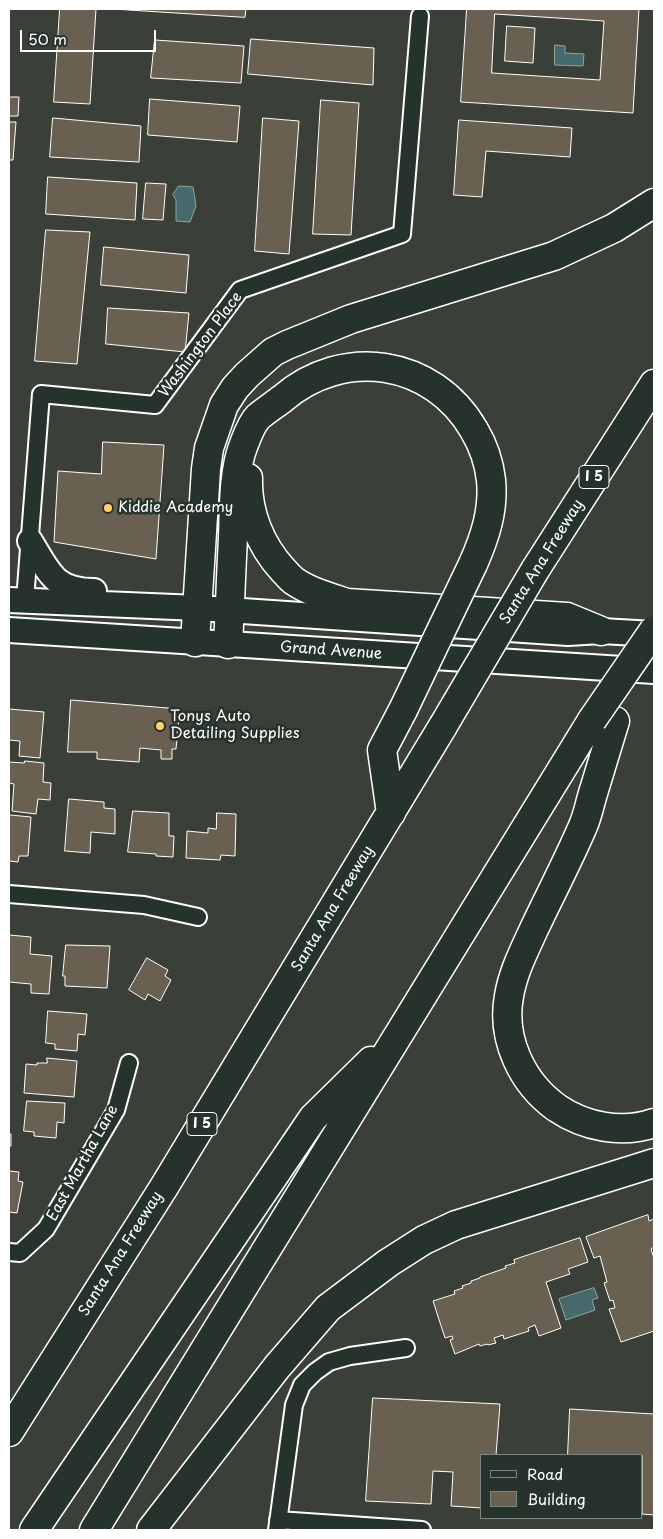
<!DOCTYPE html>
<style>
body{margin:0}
#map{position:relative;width:663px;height:1539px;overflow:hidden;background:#3a4038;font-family:"Playpen Sans",sans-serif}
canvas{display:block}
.frame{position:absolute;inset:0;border:10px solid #fff;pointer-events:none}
.legend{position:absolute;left:480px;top:1454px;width:162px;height:65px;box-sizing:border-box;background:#26332d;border:1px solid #7d8581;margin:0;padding:6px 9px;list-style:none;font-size:15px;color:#fff}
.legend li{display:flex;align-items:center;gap:10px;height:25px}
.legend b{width:25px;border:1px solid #7d8581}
.scale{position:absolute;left:20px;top:30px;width:136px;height:22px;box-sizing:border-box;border:2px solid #fff;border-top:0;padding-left:6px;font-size:15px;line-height:18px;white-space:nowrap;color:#fff;-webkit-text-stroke:4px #26332d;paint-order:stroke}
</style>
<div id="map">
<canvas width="663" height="1539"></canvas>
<div class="frame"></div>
<ul class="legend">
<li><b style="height:6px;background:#26332d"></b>Road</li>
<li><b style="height:14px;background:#696052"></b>Building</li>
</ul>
<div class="scale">50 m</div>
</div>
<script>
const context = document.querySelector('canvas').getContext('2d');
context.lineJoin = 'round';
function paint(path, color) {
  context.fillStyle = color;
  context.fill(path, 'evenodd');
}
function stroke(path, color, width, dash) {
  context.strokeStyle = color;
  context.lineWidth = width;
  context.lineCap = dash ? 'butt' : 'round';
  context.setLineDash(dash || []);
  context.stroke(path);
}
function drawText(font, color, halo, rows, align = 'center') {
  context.font = font + ' "Playpen Sans",sans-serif';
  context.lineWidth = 5;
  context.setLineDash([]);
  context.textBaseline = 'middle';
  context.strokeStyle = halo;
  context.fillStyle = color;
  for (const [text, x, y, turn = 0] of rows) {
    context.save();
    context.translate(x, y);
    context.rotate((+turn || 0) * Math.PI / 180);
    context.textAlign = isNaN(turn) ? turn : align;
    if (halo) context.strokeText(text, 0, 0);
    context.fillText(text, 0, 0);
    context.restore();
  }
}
const water = new Path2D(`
 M 555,45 L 565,46 L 565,53 L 584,54 L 583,66 L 555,65 Z
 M 179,186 L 193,187 L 196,206 L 190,222 L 176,221 L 176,200 L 173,195 Z
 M 594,1288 L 598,1298 L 592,1300 L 595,1310 L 566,1320 L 559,1299 Z`);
const building = new Path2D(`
 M 60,9 L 96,9 L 90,104 L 54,102 Z
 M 113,9 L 246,9 L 245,17 Z
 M 467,9 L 639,9 L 633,113 L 461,102 ZM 495,14 L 604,21 L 600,80 L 492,73 Z
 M 507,26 L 535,28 L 533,63 L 505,61 Z
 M 251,39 L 374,48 L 373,85 L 248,74 Z
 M 155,40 L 244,46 L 241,83 L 151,78 Z
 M 9,97 L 19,97 L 18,116 L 9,116 Z
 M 150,99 L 240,106 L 237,142 L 148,135 Z
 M 321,100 L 359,103 L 351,235 L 313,234 Z
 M 53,118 L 141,126 L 139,162 L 50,157 Z
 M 263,118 L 299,121 L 289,254 L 255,251 Z
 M 459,120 L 572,128 L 570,157 L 486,151 L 482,197 L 454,195 Z
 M 9,122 L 16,122 L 13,160 L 9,160 Z
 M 48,177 L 137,183 L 135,220 L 46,214 Z
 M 146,183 L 166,184 L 163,220 L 143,219 Z
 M 46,230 L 90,232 L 77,364 L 35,361 Z
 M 104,247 L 189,255 L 186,293 L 101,285 Z
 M 108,308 L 189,313 L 185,352 L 106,344 Z
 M 103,442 L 164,445 L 156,559 L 54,542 L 58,471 L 101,474 Z
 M 71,700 L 180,709 L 176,749 L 172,749 L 172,759 L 161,759 L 161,750 L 140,748 L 139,762 L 97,759 L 97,752 L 68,752 Z
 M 9,709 L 44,712 L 40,758 L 19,756 L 20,741 L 9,740 Z
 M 25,761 L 44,763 L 43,782 L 51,783 L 50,800 L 38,799 L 36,814 L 12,811 L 14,784 L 9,783 L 9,762 L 24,763 Z
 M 69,799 L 104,802 L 104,808 L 115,809 L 115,834 L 91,832 L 90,853 L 65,851 Z
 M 133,811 L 169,813 L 169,836 L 174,836 L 173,857 L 156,856 L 156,854 L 128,852 Z
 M 217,813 L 236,814 L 235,856 L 221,855 L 220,860 L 186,858 L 187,831 L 208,833 L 208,828 L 216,829 Z
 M 10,815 L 31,817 L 28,856 L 19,856 L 18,862 L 9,861 Z
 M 9,935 L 31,937 L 30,954 L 52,956 L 49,994 L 31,993 L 31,984 L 9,982 Z
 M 66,945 L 110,946 L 107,988 L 65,986 L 65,976 L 63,976 Z
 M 147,958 L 168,970 L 165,976 L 171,980 L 160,1001 L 148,994 L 145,1000 L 129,990 Z
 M 48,1011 L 87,1014 L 85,1035 L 78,1034 L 77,1051 L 55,1049 L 55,1044 L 46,1043 Z
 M 47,1058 L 77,1061 L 74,1097 L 24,1093 L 26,1064 L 37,1065 L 37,1063 L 47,1063 Z
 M 27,1101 L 65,1103 L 64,1123 L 57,1122 L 56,1138 L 34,1136 L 34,1132 L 24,1131 Z
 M 9,1134 L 11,1134 L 11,1146 L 9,1146 Z
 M 9,1171 L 19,1172 L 18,1181 L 23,1182 L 17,1213 L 9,1212 Z
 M 648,1215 L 649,1221 L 654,1219 L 654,1247 L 651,1249 L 654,1258 L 654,1331 L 621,1342 L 609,1309 L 615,1308 L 613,1300 L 610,1301 L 604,1283 L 607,1282 L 600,1256 L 594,1258 L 586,1237 Z
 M 580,1238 L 588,1262 L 568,1269 L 570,1274 L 546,1282 L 561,1328 L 539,1336 L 535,1325 L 528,1328 L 529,1331 L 504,1339 L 503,1335 L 494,1338 L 496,1343 L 488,1345 L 487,1344 L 480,1346 L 479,1344 L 455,1354 L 450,1340 L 453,1339 L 452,1336 L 445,1338 L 433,1301 L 455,1294 L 454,1291 L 463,1288 L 462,1286 L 471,1283 L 471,1281 L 480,1278 L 480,1277 L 506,1268 L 505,1266 L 515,1263 L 514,1260 Z
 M 373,1398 L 500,1404 L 496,1455 L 482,1455 L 482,1508 L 451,1506 L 453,1472 L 433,1471 L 431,1504 L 366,1501 Z
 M 570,1409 L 654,1414 L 654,1515 L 642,1514 L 642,1455 L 568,1455 Z`);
const minor = new Path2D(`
 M 25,600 L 41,394 L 155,405 L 240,290 L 402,234 L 420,16
 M 9,894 L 144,905 L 198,917
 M 9,1252 L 20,1253 L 46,1229 L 116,1110 L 129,1063
 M 278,1520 L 422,1530
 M 277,1530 L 294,1405 L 302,1385 L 315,1372 L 329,1362 L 350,1356 L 406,1348`);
const secondary = new Path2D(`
 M 30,541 C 49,572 54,591 94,591
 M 9,600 L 198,608 L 568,633 L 601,631 L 654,634
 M 9,630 L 654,671`);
const motorway = new Path2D(`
 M 248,478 C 247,512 260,545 283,570 C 286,573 290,578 294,581 C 310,592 329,597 347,603 L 567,617 L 601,631
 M 535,570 L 654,384
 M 195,642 L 206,469 L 209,448 L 224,405 L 235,388 L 247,375 L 273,352 L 287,345 L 351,319 L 554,256 L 614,228 L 654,203
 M 228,644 C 230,609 231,573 233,538 C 234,509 233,471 244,444 C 247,436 252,423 258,417 C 265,411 274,405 282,399 C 343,346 433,359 474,430 C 483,445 489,462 491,480 C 494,510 485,537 473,564
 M 615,721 C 608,744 601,767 594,790 C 590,802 588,815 583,826 C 568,861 550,895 534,929 C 524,951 513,972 509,996 C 501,1039 522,1083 557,1108 C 585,1127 622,1134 654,1123
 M 391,813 L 382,750 L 403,710
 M 9,1432 L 164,1187 L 443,726
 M 34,1530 L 313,1118 L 371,1061
 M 94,1530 L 592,720
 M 151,1530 L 277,1367 L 328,1308 L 388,1263 L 424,1240 L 456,1225 L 654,1163`);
const motorwayBridge = new Path2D(`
 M 403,710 L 473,564
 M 592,720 L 654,630
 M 443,726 L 535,570`);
const markers = [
 [108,508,5,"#ffd166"],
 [160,726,5,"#ffd166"]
];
const shields = [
 [594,477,30],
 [202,1124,30]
];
const shieldNames = [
 ["I 5",594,477],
 ["I 5",202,1124]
];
const streetNames = [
 ["Washington Place",201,345,-53],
 ["Santa Ana Freeway",542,562,-58],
 ["Grand Avenue",331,651,4],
 ["Santa Ana Freeway",333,909,-59],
 ["East Martha Lane",83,1163,-61],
 ["Santa Ana Freeway",121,1254,-58]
];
const poiNames = [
 ["Kiddie Academy",118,508],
 ["Tonys Auto",170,717],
 ["Detailing Supplies",170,734]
];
paint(water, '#46696c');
stroke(water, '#90a5a7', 1);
paint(building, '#696052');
stroke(building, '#fff', 1);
stroke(minor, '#fff', 20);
stroke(secondary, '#fff', 28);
stroke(motorway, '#fff', 31);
stroke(minor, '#26332d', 16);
stroke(secondary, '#26332d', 24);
stroke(motorway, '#26332d', 28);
stroke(motorwayBridge, '#fff', 31, []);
stroke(motorwayBridge, '#26332d', 28);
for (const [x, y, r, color] of markers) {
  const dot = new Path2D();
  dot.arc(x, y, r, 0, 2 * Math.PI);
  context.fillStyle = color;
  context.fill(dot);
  stroke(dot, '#26332d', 2);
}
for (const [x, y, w] of shields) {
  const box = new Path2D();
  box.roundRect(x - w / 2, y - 11.5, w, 23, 4);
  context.fillStyle = '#26332d';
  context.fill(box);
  stroke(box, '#fff', 1);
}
drawText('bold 14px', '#fff', null, shieldNames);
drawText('15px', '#fff', '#26332d', streetNames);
drawText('15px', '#fff', '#26332d', poiNames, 'left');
</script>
